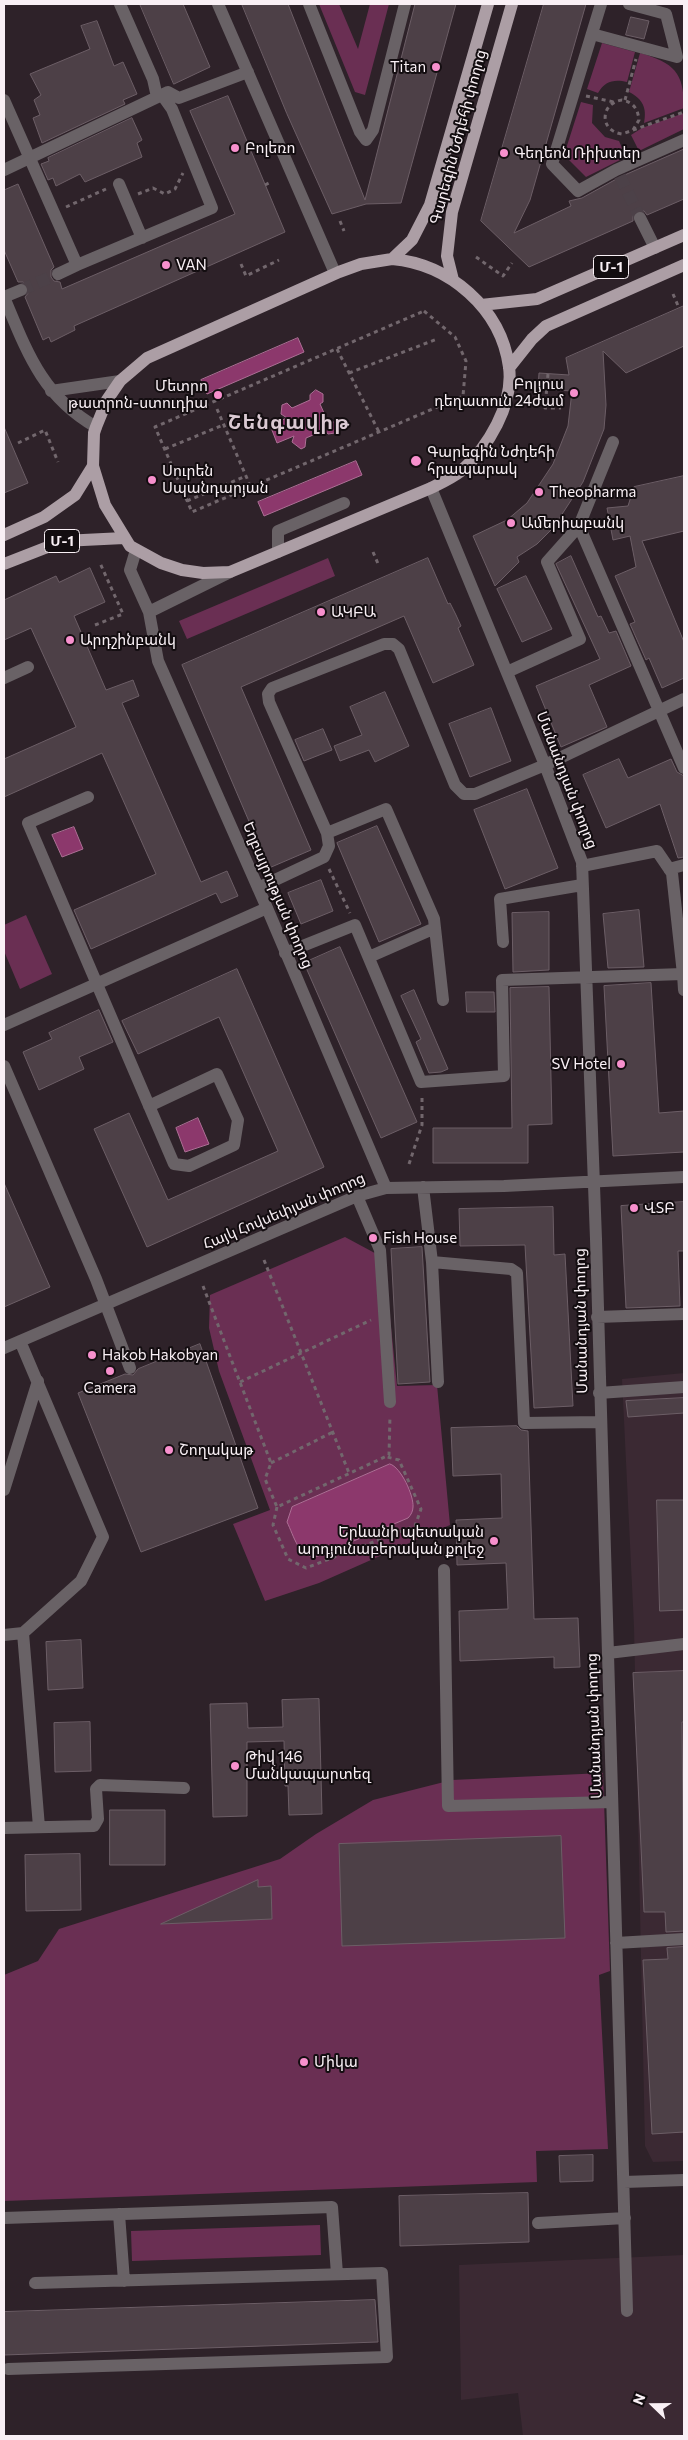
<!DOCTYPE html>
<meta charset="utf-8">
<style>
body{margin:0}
#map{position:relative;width:688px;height:2440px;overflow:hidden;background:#2e2229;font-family:Commissioner,sans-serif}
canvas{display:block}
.frame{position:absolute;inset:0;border:5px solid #f9f0f5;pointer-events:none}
.north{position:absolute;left:628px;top:2380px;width:50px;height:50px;-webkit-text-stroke:4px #130d10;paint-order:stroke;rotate:292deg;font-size:14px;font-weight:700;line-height:20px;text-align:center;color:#f9f0f5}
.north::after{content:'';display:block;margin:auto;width:18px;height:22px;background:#f9f0f5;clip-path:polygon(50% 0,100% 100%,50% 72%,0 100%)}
</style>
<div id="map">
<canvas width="688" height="2440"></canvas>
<div class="frame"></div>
<div class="north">N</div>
</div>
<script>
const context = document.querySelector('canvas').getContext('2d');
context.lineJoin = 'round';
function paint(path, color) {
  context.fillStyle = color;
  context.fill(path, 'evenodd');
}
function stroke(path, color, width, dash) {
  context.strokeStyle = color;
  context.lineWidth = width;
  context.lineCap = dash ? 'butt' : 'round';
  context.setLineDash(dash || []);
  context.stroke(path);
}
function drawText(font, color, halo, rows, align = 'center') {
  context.font = font + ' Commissioner,"Noto Sans Armenian",sans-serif';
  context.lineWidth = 4;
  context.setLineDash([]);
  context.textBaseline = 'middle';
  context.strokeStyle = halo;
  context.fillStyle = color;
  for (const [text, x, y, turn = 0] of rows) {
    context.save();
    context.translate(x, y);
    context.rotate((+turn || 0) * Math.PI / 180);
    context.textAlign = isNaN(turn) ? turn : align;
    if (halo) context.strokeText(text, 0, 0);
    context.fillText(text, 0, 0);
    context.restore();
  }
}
const built = new Path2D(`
 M 684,1373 L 684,2161 L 653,2162 L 645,2146 L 634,1627 L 622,1379 Z
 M 684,2255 L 684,2436 L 523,2436 L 518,2393 L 461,2400 L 459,2265 Z`);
const green = new Path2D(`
 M 319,4 L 339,4 L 358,49 L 370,4 L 389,4 L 365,95 L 355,92 Z
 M 602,43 L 635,52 L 627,82 C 614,79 605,81 598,93 L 587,89 Z
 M 640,53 C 674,63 684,72 684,108 L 644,123 C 647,108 643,99 629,92 Z
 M 581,102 L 593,105 L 592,123 L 605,137 L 619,141 L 626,157 L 586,177 L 564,155 Z
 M 684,113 L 684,129 L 639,151 L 631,135 L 642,128 Z
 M 328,558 L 335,576 L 187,639 L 179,621 Z
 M 26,915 L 52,974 L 20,989 L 4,951 L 4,925 Z
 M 345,1237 L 384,1258 L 397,1386 L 437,1385 L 450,1525 L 319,1583 L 265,1601 L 233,1524 L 270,1510 L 219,1371 L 209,1328 L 210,1295 Z
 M 603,1773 L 610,1971 L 599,1975 L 608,2149 L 536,2151 L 537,2182 L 4,2201 L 4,1975 L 38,1961 L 59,1929 L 280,1859 L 316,1834 L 373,1800 L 452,1780 Z
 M 320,2225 L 321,2255 L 132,2261 L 131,2231 Z`);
const water = new Path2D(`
 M 298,338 L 304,352 L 207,394 L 201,380 Z
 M 316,390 L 323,394 L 323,402 L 320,404 L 328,422 L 335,422 L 337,425 L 335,433 L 328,434 L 325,430 L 306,438 L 305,447 L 301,449 L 292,442 L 294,436 L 277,443 L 270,425 L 287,418 L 281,414 L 282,405 L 287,403 L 292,408 L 310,400 L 310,395 Z
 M 356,461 L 362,475 L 264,516 L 258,502 Z
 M 74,827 L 83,849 L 62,857 L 52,835 Z
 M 198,1118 L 209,1144 L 185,1152 L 176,1128 Z
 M 390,1464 C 401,1467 414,1496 413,1507 C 413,1511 411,1515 408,1518 L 318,1556 C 299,1560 294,1536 287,1522 L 292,1507 Z`);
const building = new Path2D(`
 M 140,4 L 183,4 L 210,67 L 174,84 Z
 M 242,4 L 288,4 L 365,200 L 415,4 L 456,4 L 401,203 L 366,204 L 332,214 L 287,114 Z
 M 544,4 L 586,4 L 530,200 L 514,233 L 571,206 L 569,201 L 582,198 L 620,177 L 684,149 L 684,199 L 647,215 L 644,211 L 637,211 L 633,214 L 633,221 L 529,267 L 481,221 Z
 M 631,17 L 649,21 L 644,39 L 626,35 Z
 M 97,21 L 114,66 L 123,62 L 137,94 L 123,100 L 125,104 L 42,143 L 33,118 L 40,115 L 34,100 L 41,95 L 30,74 L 90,49 L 81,26 Z
 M 228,96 L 285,232 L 74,326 L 75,330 L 51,342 L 49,337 L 43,340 L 25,297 L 29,292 L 28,286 L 23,282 L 18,282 L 4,250 L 4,190 L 18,184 L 54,267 L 51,270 L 51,277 L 54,281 L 60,282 L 62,289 L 235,214 L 190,111 Z
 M 132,118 L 142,140 L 137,143 L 142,157 L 85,182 L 80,174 L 56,186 L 53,178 L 48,180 L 41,164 L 49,161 L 48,158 Z
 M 684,306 L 684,346 L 626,373 L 603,351 L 606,405 L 604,429 L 583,482 L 553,528 L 537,544 L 517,557 L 519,562 L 495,586 L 473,536 L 507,520 L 527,503 L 553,464 L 568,426 L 572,391 L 538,389 L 539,373 L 569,375 L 566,358 Z
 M 4,427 L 28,483 L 4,493 Z
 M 684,476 L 684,531 L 642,541 L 684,642 L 684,678 L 662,688 L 649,658 L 646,660 L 630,624 L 635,622 L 615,576 L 636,567 L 630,536 L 613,540 L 607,508 L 628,506 L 634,487 Z
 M 571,556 L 598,617 L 601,616 L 609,633 L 616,631 L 631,666 L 589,685 L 607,727 L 561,747 L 536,686 L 600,659 L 556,564 Z
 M 428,558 L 448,604 L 450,603 L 456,615 L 461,626 L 458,628 L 474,665 L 433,683 L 404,616 L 241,687 L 311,850 L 269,868 L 182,665 Z
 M 90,568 L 105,602 L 74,616 L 106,690 L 133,680 L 139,696 L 122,703 L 201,882 L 227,871 L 238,896 L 221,903 L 216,893 L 91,949 L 74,910 L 156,874 L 102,753 L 4,797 L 4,759 L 76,727 L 31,628 L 4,640 L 4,600 L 56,576 L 59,582 Z
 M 526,576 L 552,629 L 522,642 L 497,589 Z
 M 385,692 L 409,746 L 375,762 L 369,750 L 340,761 L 334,746 L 362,735 L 350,707 Z
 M 491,708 L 511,761 L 470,777 L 449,724 Z
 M 323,729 L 332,750 L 304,761 L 295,740 Z
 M 619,759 L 628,778 L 671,759 L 677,772 L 684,776 L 684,857 L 678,858 L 660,804 L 606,828 L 583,775 Z
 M 527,789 L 558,868 L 505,889 L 474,810 Z
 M 377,826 L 421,924 L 379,942 L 337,843 Z
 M 321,880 L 333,911 L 301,924 L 288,893 Z
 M 639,910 L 644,967 L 608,968 L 603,914 Z
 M 549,912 L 549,970 L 513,972 L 512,913 Z
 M 340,947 L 417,1122 L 381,1138 L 304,963 Z
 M 237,969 L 324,1167 L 147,1247 L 94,1129 L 129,1113 L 168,1200 L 278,1151 L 219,1017 L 138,1054 L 122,1021 Z
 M 651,983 L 659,1113 L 684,1111 L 684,1152 L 613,1156 L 604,986 Z
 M 549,987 L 552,1124 L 528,1125 L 528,1163 L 433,1163 L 433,1128 L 512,1128 L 510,988 Z
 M 414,990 L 448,1069 L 441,1072 L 429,1073 L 416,1042 L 421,1039 L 401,996 Z
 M 466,992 L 494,992 L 495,1012 L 467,1012 Z
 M 99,1010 L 113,1042 L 79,1057 L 84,1069 L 39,1090 L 23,1052 L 52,1039 L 49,1033 Z
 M 4,1183 L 50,1287 L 4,1307 Z
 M 684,1202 L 684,1251 L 678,1251 L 680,1306 L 626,1308 L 621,1206 Z
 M 553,1207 L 554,1255 L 565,1254 L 573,1406 L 534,1408 L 525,1245 L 460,1246 L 459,1209 Z
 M 422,1247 L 430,1382 L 398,1384 L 391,1249 Z
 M 200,1344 L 258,1508 L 141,1552 L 78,1393 L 125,1374 L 133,1375 L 138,1369 Z
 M 684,1398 L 684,1413 L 628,1417 L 626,1401 Z
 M 517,1426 L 521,1430 L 528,1431 L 534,1619 L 578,1618 L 580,1667 L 554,1668 L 554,1657 L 460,1661 L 459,1611 L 508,1609 L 506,1563 L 457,1565 L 456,1520 L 502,1518 L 501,1474 L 453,1476 L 451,1428 Z
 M 657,1500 L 684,1500 L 684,1610 L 660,1611 Z
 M 81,1640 L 83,1688 L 48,1690 L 46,1642 Z
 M 684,1671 L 684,1722 L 682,1722 L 684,1931 L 666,1932 L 665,1912 L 644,1912 L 633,1673 Z
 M 319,1699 L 322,1814 L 289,1815 L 288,1786 L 285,1786 L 284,1741 L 247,1742 L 247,1816 L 213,1817 L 210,1704 L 247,1703 L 248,1728 L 283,1727 L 282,1700 Z
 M 90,1722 L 91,1771 L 55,1772 L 54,1723 Z
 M 110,1810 L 165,1810 L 165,1865 L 110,1865 Z
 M 561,1836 L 565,1938 L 342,1946 L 339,1844 Z
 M 80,1854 L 81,1910 L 26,1911 L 25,1855 Z
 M 258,1880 L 258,1887 L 271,1886 L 272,1919 L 161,1924 Z
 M 684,1947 L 684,2132 L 652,2134 L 643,1960 L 668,1959 L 667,1948 Z
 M 593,2155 L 593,2181 L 560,2182 L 559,2156 Z
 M 528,2193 L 529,2242 L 400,2246 L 399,2196 Z
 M 375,2300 L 378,2342 L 4,2355 L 4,2312 Z`);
const minorTunnel = new Path2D(`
 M 620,176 L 640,218
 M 21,290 L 58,274`);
const path = new Path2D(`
 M 586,96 L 614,102
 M 625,100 L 636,59
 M 633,130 L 639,120 C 638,109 633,102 622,100 C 600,103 599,131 622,134 L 684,112
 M 265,185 L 271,182
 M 138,194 L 153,188 L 165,194 L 175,189 L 183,173
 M 66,207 L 106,189
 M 340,221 L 344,231
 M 476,257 L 503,276 L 512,263
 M 241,264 L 246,276 L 279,260
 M 673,294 L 679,308
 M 424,311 L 455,337 L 466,361 L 463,396 L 192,512 L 155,427 Z
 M 337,349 L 379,432
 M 349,373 L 437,339
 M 548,374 L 545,408 L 561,408
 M 217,409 L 249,483
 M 18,443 L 45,430 L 58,462
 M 165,449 L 223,425
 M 187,501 L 246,476
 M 373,552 L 379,566
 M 95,625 L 123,614 L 100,563
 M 329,869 L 350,913
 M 409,1164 L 422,1125 L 422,1097
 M 264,1260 L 349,1473
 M 203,1286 L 271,1463 L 265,1479 L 277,1507 L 389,1455 L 390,1416
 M 240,1382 L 371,1320
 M 271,1463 L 333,1432
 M 277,1507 L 273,1525 L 288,1559 L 306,1568 L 415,1526 L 421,1509 L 399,1460 L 387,1457`);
const minor = new Path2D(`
 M 120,4 L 153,79 L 157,97
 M 218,4 L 335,273
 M 309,4 L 360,132 L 366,140 L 373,130 L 405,4
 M 601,4 L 552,164 L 578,191 L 616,170 L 684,140
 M 592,34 L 677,57 L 666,14 L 629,4
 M 4,100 L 77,265 L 212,208 L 172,109 L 162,95
 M 4,170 L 168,92 L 179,98 L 248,72
 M 119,184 L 142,238
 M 640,218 L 655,248
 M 58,274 L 77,265
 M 4,297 C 27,352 42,396 96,427
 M 4,297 L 21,290
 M 51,391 L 120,381
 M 613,442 L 579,526 L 684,768
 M 431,488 L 545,765 L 582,862 L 596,1239 L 627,2311
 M 136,550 L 130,570 L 149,612 L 158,661 L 267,908 L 386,1188
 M 278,552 L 278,531 L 344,503
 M 149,612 L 230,572
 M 507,672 L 580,639 L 547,562 L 579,526
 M 4,678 L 28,667
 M 88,797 L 28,823 L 174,1164 L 189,1166 L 234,1145 L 238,1120 L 217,1074 L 149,1106
 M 327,833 L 386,809 L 434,919 L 443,1000
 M 582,866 L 657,851 L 672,873 L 683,974
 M 669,869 L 684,865
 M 258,888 L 324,857 L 329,846 L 327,833 L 269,702 L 268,694 L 272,688 L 384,644 L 393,644 L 399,649 L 455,785 L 464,794 L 475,794 L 545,765 L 684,699
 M 503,942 L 500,899 L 582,885
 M 285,953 L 355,925 L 421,1082 L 504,1076 L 502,980 L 683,974 L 684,990
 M 369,957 L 435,928
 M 4,1025 L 267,908
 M 4,1066 L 96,1279 L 130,1368
 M 423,1187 L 432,1262 L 438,1382
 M 357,1196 L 380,1250 L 390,1402
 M 432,1262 L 511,1269 L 517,1273 L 524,1423 L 600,1422
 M 597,1317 L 684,1314
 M 4,1348 L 357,1196 L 386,1188 L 504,1186 L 684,1177
 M 599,1393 L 684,1387
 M 4,1490 L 38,1381
 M 444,1570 L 448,1806 L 612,1802
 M 23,1633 L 39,1827
 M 4,1635 L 23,1633 L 81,1581 L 103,1537 L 20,1341
 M 608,1653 L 684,1644
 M 4,1828 L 94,1826 L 98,1819 L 96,1789 L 100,1785 L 184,1788
 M 616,1943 L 684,1939
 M 624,2182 L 684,2180
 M 119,2214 L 124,2281
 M 4,2218 L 332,2207 L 337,2274
 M 538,2223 L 625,2218
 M 8,2369 L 387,2357 L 382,2273 L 35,2283`);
const major = new Path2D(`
 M 392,259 C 449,264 501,308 509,367 C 514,404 488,448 461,471 C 452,478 441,483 431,488 L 230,572 L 203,573 L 182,570 L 161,563 L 130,546 L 105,505 L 93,466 L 94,433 L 96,427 L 107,400 L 120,381 L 147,358 L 339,272 L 361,264 Z
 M 392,259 L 412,240 L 430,205 L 488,4
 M 453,280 L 447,256 L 452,212 L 512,4
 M 481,305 L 537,299 L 684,235
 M 509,368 L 532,339 L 546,326 L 684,265
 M 4,535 L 44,517 L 75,495 L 93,466
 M 4,564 L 63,541 L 124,538`);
const markers = [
 [436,67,5,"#f790cd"],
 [235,148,5,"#f790cd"],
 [504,153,5,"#f790cd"],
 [166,265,5,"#f790cd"],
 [574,393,5,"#f790cd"],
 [218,395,5,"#f790cd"],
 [416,461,6,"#f790cd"],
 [152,480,5,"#f790cd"],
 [539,492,5,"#f790cd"],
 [511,523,5,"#f790cd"],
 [321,612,5,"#f790cd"],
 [70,640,5,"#f790cd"],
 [621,1064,5,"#f790cd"],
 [634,1208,5,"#f790cd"],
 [373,1238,5,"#f790cd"],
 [92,1355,5,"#f790cd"],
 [110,1371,5,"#f790cd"],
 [169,1450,5,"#f790cd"],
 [494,1541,5,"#f790cd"],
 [235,1766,5,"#f790cd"],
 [304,2062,5,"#f790cd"]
];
const shields = [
 [611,267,35],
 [62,541,35]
];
const shieldNames = [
 ["Մ-1",611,267],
 ["Մ-1",62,541]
];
const poiNames = [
 ["Titan",426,67,"right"],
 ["Բոլեռո",245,148],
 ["Գեդեոն Ռիխտեր",514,153],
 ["VAN",176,265],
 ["Բոլյուս",564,384,"right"],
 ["դեղատուն 24ժամ",564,401,"right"],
 ["Մետրո",208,386,"right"],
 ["թատրոն-ստուդիա",208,403,"right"],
 ["Գարեգին Նժդեհի",427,452],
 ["հրապարակ",427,469],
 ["Սուրեն",162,471],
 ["Սպանդարյան",162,488],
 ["Theopharma",549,492],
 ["Ամերիաբանկ",521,523],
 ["ԱԿԲԱ",331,612],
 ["Արդշինբանկ",80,640],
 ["SV Hotel",611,1064,"right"],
 ["ՎՏԲ",644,1208],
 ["Fish House",383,1238],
 ["Hakob Hakobyan",102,1355],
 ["Camera",110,1388,"center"],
 ["Շողակաթ",179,1450],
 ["Երևանի պետական",484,1532,"right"],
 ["արդյունաբերական քոլեջ",484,1549,"right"],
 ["Թիվ 146",245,1757],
 ["Մանկապարտեզ",245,1774],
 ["Միկա",314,2062]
];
const streetNames = [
 ["Գարեգին Նժդեհի փողոց",458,137,-75],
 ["Մանանդյան փողոց",567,780,69],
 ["Եղբայրության փողոց",278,895,67],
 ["Հայկ Հովսեփյան փողոց",284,1211,-23],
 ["Մանանդյան փողոց",581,1321,-91],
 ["Մանանդյան փողոց",594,1726,-92]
];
const districtNames = [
 ["Շենգավիթ",289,422]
];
paint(built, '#3b2933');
paint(green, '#6a2f53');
paint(water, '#8c386c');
stroke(water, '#ad6f95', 1);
paint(building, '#4d4047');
stroke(building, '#6c5e66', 1);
stroke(minorTunnel, '#4c4148', 12, [12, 6]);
stroke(path, '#72676d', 3, [4, 4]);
stroke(minor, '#696266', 12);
stroke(major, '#ac9ea5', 12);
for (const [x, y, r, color] of markers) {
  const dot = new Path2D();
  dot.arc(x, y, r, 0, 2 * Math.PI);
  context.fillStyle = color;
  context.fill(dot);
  stroke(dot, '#130d10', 2);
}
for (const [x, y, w] of shields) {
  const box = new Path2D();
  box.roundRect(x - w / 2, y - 11.5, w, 23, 4);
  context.fillStyle = '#130d10';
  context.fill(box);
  stroke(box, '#f9f0f5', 1);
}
drawText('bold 14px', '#f9f0f5', null, shieldNames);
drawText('15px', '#f9f0f5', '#130d10', poiNames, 'left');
drawText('15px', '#f9f0f5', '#130d10', streetNames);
context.letterSpacing = '1px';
drawText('bold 20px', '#dac9d2', '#130d10', districtNames);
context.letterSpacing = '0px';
</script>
